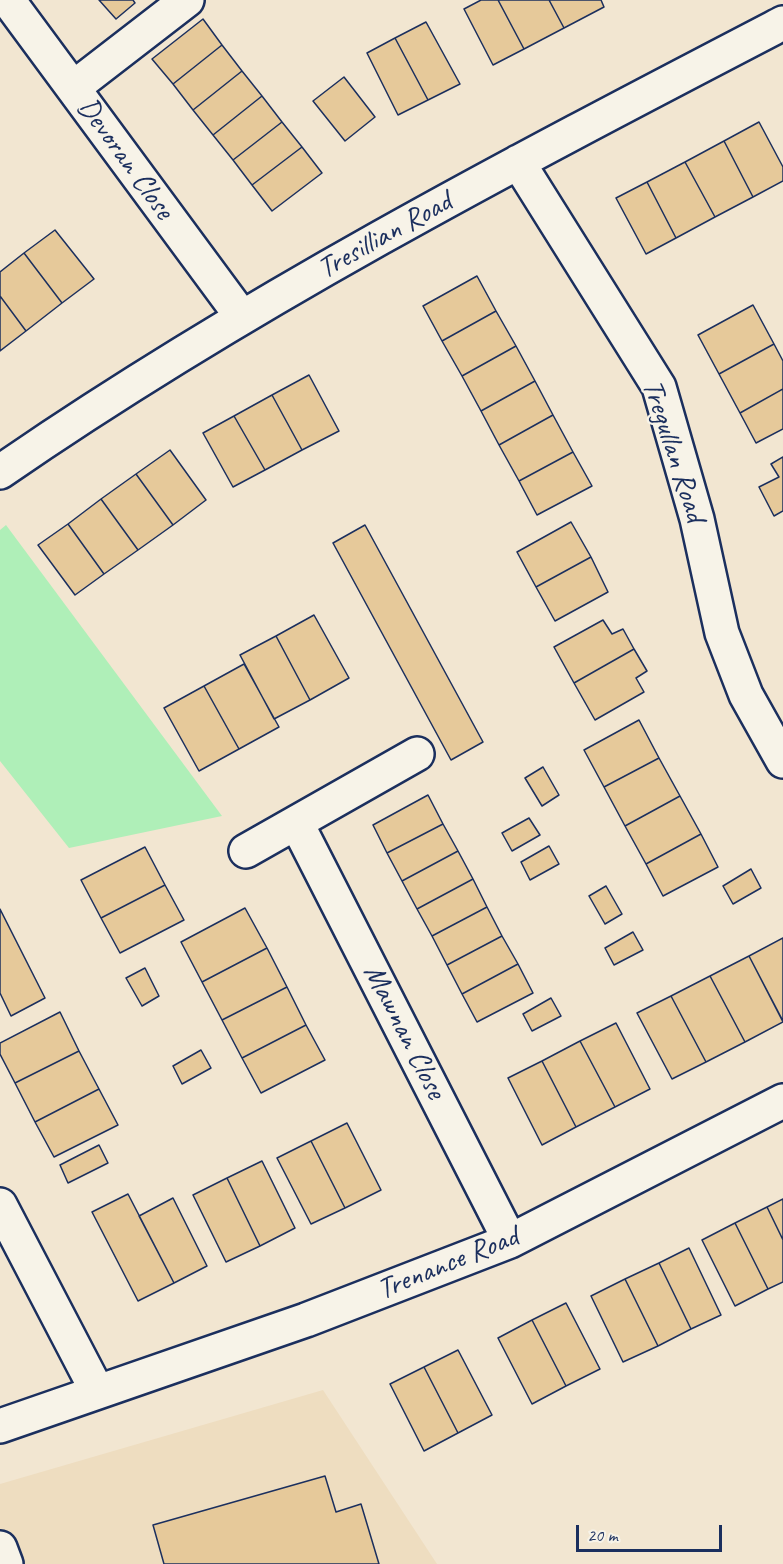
<!DOCTYPE html>
<style>
body{margin:0}
#map{position:relative;width:783px;height:1564px;overflow:hidden;background:#f2e6d1;font-family:Caveat,sans-serif}
canvas{display:block}
.scale{position:absolute;left:576px;top:1525px;width:146px;height:27px;box-sizing:border-box;border:3px solid #1b2f5e;border-top:0;padding-left:8px;font-size:18px;line-height:21px;white-space:nowrap;color:#1b2f5e;-webkit-text-stroke:4px #f7f3e8;paint-order:stroke}
</style>
<div id="map">
<canvas width="783" height="1564"></canvas>
<div class="scale">20 m</div>
</div>
<script>
const context = document.querySelector('canvas').getContext('2d');
context.lineJoin = 'round';
function paint(path, color) {
  context.fillStyle = color;
  context.fill(path, 'evenodd');
}
function stroke(path, color, width, dash) {
  context.strokeStyle = color;
  context.lineWidth = width;
  context.lineCap = dash ? 'butt' : 'round';
  context.setLineDash(dash || []);
  context.stroke(path);
}
function drawText(font, color, halo, rows, align = 'center') {
  context.font = font + ' Caveat,sans-serif';
  context.lineWidth = 4.5;
  context.setLineDash([]);
  context.textBaseline = 'middle';
  context.strokeStyle = halo;
  context.fillStyle = color;
  for (const [text, x, y, turn = 0] of rows) {
    context.save();
    context.translate(x, y);
    context.rotate((+turn || 0) * Math.PI / 180);
    context.textAlign = isNaN(turn) ? turn : align;
    if (halo) context.strokeText(text, 0, 0);
    context.fillText(text, 0, 0);
    context.restore();
  }
}
const built = new Path2D(`
 M 323,1390 L 437,1564 L 0,1564 L 0,1484 Z`);
const green = new Path2D(`
 M 6,525 L 222,816 L 69,848 L 0,761 L 0,530 Z`);
const building = new Path2D(`
 M 99,0 L 133,0 L 135,3 L 116,19 Z
 M 481,0 L 498,0 L 524,49 L 493,65 L 464,9 Z
 M 498,0 L 549,0 L 564,28 L 524,49 Z
 M 549,0 L 601,0 L 604,7 L 564,28 Z
 M 203,19 L 222,45 L 173,84 L 152,59 Z
 M 426,22 L 460,84 L 428,100 L 395,38 Z
 M 395,38 L 428,100 L 398,115 L 367,53 Z
 M 222,45 L 242,71 L 193,110 L 173,84 Z
 M 242,71 L 262,96 L 213,135 L 193,110 Z
 M 344,77 L 375,117 L 345,141 L 313,101 Z
 M 262,96 L 282,122 L 233,160 L 213,135 Z
 M 282,122 L 302,147 L 252,185 L 233,160 Z
 M 759,122 L 783,167 L 783,181 L 753,197 L 724,141 Z
 M 724,141 L 753,197 L 715,217 L 685,162 Z
 M 302,147 L 322,173 L 272,211 L 252,185 Z
 M 685,162 L 715,217 L 676,238 L 647,182 Z
 M 647,182 L 676,238 L 646,254 L 616,198 Z
 M 55,230 L 94,279 L 62,303 L 24,253 Z
 M 24,253 L 62,303 L 26,331 L 0,296 L 0,272 Z
 M 477,276 L 496,311 L 442,341 L 423,306 Z
 M 0,296 L 26,331 L 0,351 Z
 M 753,305 L 774,344 L 719,374 L 698,335 Z
 M 496,311 L 516,346 L 462,376 L 442,341 Z
 M 774,344 L 783,361 L 783,389 L 740,413 L 719,374 Z
 M 516,346 L 535,381 L 481,411 L 462,376 Z
 M 309,375 L 339,431 L 302,450 L 272,395 Z
 M 535,381 L 553,415 L 499,445 L 481,411 Z
 M 783,389 L 783,429 L 756,443 L 740,413 Z
 M 272,395 L 302,450 L 265,470 L 234,416 Z
 M 553,415 L 573,452 L 519,481 L 499,445 Z
 M 234,416 L 265,470 L 233,487 L 203,433 Z
 M 170,450 L 206,500 L 173,525 L 136,474 Z
 M 573,452 L 592,486 L 537,515 L 519,481 Z
 M 783,457 L 783,511 L 774,516 L 759,487 L 779,477 L 771,464 Z
 M 136,474 L 173,525 L 138,550 L 101,499 Z
 M 101,499 L 138,550 L 104,574 L 68,524 Z
 M 571,522 L 591,557 L 536,587 L 517,552 Z
 M 68,524 L 104,574 L 75,595 L 38,545 Z
 M 365,525 L 483,742 L 451,760 L 333,543 Z
 M 591,557 L 608,592 L 555,621 L 536,587 Z
 M 314,615 L 349,678 L 310,700 L 276,636 Z
 M 603,620 L 612,634 L 623,629 L 634,649 L 574,683 L 554,647 Z
 M 276,636 L 310,700 L 274,719 L 240,655 Z
 M 634,649 L 647,671 L 636,678 L 644,692 L 595,720 L 574,683 Z
 M 244,664 L 279,727 L 239,749 L 204,686 Z
 M 204,686 L 239,749 L 199,771 L 164,708 Z
 M 639,720 L 659,758 L 604,787 L 584,750 Z
 M 659,758 L 680,796 L 625,826 L 604,787 Z
 M 543,767 L 559,795 L 542,806 L 525,778 Z
 M 428,795 L 443,824 L 387,853 L 373,825 Z
 M 680,796 L 701,834 L 646,864 L 625,826 Z
 M 529,818 L 540,835 L 512,851 L 502,833 Z
 M 443,824 L 458,851 L 402,881 L 387,853 Z
 M 701,834 L 718,867 L 663,896 L 646,864 Z
 M 549,846 L 559,864 L 530,880 L 521,862 Z
 M 145,847 L 165,885 L 101,918 L 81,880 Z
 M 458,851 L 473,879 L 417,909 L 402,881 Z
 M 751,869 L 761,888 L 733,904 L 723,886 Z
 M 473,879 L 487,907 L 432,936 L 417,909 Z
 M 165,885 L 184,920 L 120,953 L 101,918 Z
 M 606,886 L 622,914 L 605,924 L 589,896 Z
 M 487,907 L 502,936 L 447,965 L 432,936 Z
 M 245,908 L 267,948 L 202,982 L 181,942 Z
 M 0,909 L 45,998 L 11,1016 L 0,993 Z
 M 633,932 L 643,950 L 614,965 L 605,948 Z
 M 502,936 L 518,964 L 462,994 L 447,965 Z
 M 783,938 L 783,1021 L 749,956 Z
 M 267,948 L 287,987 L 222,1020 L 202,982 Z
 M 749,956 L 783,1022 L 745,1042 L 710,976 Z
 M 518,964 L 533,993 L 477,1022 L 462,994 Z
 M 145,968 L 159,996 L 142,1006 L 126,978 Z
 M 710,976 L 745,1042 L 706,1062 L 671,996 Z
 M 287,987 L 306,1025 L 242,1058 L 222,1020 Z
 M 671,996 L 706,1062 L 672,1079 L 637,1013 Z
 M 551,998 L 561,1016 L 532,1031 L 523,1014 Z
 M 60,1012 L 79,1051 L 15,1083 L 0,1054 L 0,1043 Z
 M 616,1023 L 650,1089 L 615,1107 L 580,1041 Z
 M 306,1025 L 325,1060 L 261,1093 L 242,1058 Z
 M 580,1041 L 615,1107 L 576,1127 L 542,1061 Z
 M 201,1050 L 211,1068 L 182,1084 L 173,1066 Z
 M 79,1051 L 99,1089 L 35,1122 L 15,1083 Z
 M 542,1061 L 576,1127 L 542,1145 L 508,1078 Z
 M 99,1089 L 118,1125 L 54,1157 L 35,1122 Z
 M 347,1123 L 381,1190 L 345,1208 L 311,1141 Z
 M 311,1141 L 345,1208 L 311,1224 L 277,1158 Z
 M 99,1145 L 108,1163 L 68,1183 L 60,1165 Z
 M 262,1161 L 295,1228 L 260,1246 L 227,1178 Z
 M 227,1178 L 260,1246 L 226,1262 L 193,1195 Z
 M 128,1194 L 174,1283 L 138,1301 L 92,1212 Z
 M 173,1198 L 207,1266 L 174,1283 L 139,1216 Z
 M 783,1199 L 783,1240 L 767,1207 Z
 M 767,1207 L 783,1240 L 783,1282 L 768,1289 L 735,1223 Z
 M 735,1223 L 768,1289 L 735,1306 L 702,1240 Z
 M 689,1248 L 721,1315 L 691,1329 L 659,1263 Z
 M 659,1263 L 691,1329 L 658,1346 L 625,1279 Z
 M 625,1279 L 658,1346 L 623,1362 L 591,1296 Z
 M 566,1303 L 600,1369 L 566,1386 L 532,1320 Z
 M 532,1320 L 566,1386 L 532,1404 L 498,1338 Z
 M 458,1350 L 492,1415 L 458,1433 L 424,1367 Z
 M 424,1367 L 458,1433 L 424,1451 L 390,1384 Z
 M 325,1476 L 336,1512 L 361,1504 L 379,1564 L 164,1564 L 153,1525 Z`);
const minor = new Path2D(`
 M 8,0 L 242,317
 M 73,88 L 187,0
 M 518,162 L 659,387 L 697,519 L 722,633 L 746,695 L 783,761
 M 0,472 C 248,301 516,162 783,23
 M 297,824 L 510,1241
 M 246,851 L 417,754
 M 0,1205 L 97,1391
 M 0,1426 L 306,1320 L 510,1241 L 783,1101
 M 0,1548 L 6,1564`);
const streetNames = [
 ["Devoran Close",125,159,54],
 ["Tresillian Road",385,236,-29],
 ["Tregullan Road",673,451,72],
 ["Mawnan Close",404,1032,63],
 ["Trenance Road",448,1264,-22]
];
paint(built, '#eeddc0');
paint(green, '#afefb8');
paint(building, '#e6c99a');
stroke(building, '#1b2f5e', 1.5);
stroke(minor, '#1b2f5e', 38);
stroke(minor, '#f7f3e8', 33);
drawText('30px', '#1b2f5e', '#f7f3e8', streetNames);
</script>
